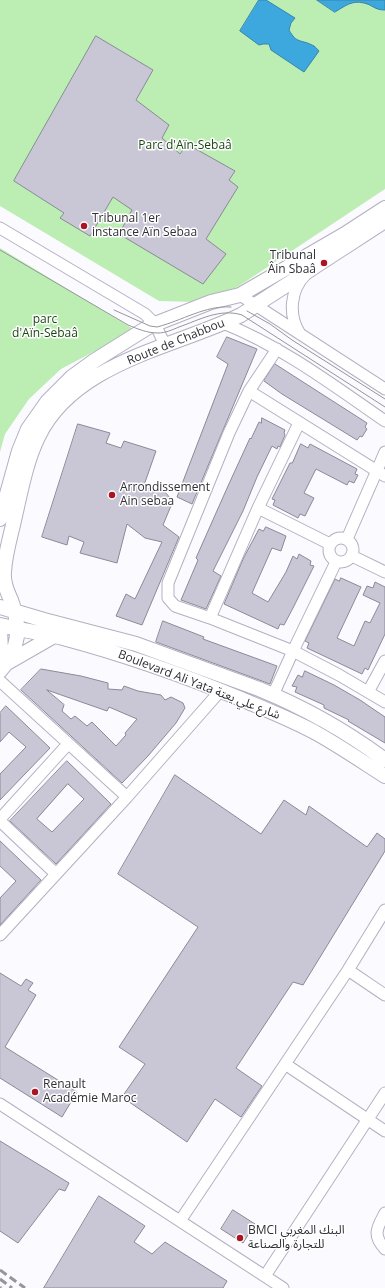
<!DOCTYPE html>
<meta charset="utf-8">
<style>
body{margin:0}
canvas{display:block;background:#fbfafe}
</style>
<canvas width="385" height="1288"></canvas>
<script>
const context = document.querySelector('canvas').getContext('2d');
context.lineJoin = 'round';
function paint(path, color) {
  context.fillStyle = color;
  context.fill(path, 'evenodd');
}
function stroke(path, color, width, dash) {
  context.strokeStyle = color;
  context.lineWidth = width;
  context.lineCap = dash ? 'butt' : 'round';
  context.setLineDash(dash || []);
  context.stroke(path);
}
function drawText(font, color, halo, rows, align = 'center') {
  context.font = font + ' "Open Sans","Noto Sans Arabic",sans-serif';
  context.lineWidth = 3;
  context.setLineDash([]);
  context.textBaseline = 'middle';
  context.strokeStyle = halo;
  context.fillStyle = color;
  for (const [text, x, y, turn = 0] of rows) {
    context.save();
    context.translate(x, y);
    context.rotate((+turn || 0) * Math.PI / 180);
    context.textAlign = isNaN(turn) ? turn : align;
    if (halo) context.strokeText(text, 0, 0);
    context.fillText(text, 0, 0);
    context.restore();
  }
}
const green = new Path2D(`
 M 0,0 L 385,0 L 385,189 L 236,288 L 196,302 L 159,301 L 0,206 Z
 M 0,248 L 135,330 L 61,369 L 29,399 L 5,434 L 0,452 Z`);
const water = new Path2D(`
 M 259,0 L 266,0 L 295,18 L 291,23 L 289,30 C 297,44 300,39 312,45 C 315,46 317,49 319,51 L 304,72 L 271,50 L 269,44 L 263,44 L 259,45 L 240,31 Z
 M 317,0 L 385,0 L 385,10 C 374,10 373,5 364,3 C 352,0 345,6 335,12 Z`);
const building = new Path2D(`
 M 96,36 L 153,70 L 136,100 L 169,125 L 162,138 L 180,154 L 187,144 L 235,171 L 229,180 L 238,187 L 206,239 L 226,254 L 203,284 L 119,234 L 132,210 L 113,197 L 90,236 L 60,218 L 64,213 L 14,181 Z
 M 227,337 L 257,349 L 192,504 L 177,497 L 228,364 L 217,357 Z
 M 275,364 L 367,423 L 365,427 L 367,429 L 362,437 L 360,436 L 357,440 L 282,394 L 264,381 Z
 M 262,418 L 285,430 L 284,433 L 285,435 L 280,447 L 278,446 L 277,449 L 272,446 L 257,477 L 243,511 L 213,571 L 221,576 L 206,609 L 181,600 L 198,560 L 196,558 L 228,486 L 250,438 L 251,439 L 259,422 L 261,423 Z
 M 78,424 L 110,433 L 106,443 L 121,448 L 124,441 L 156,451 L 143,488 L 163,490 L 173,501 L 163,525 L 179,537 L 142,625 L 116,616 L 126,594 L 135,599 L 162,542 L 145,538 L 127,524 L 117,563 L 80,553 L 84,542 L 69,536 L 67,545 L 42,537 Z
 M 301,444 L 308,448 L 310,444 L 357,469 L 355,474 L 358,475 L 354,483 L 349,481 L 347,485 L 316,469 L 304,493 L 314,498 L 305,516 L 300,514 L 298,518 L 273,505 L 275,500 L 272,499 L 290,463 L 292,463 Z
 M 266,527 L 286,536 L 281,551 L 272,548 L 252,593 L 268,602 L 286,572 L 293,556 L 297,559 L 299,554 L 311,561 L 310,565 L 314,566 L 293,608 L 284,625 L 280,624 L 278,629 L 224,604 L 244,557 L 259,529 L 263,531 Z
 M 341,578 L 361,587 L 337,638 L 354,646 L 365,621 L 370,623 L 380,603 L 363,595 L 367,586 L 373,588 L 375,582 L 385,587 L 385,634 L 368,670 L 365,668 L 362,674 L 307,648 L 309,643 L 305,641 L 335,579 L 339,581 Z
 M 163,621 L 204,637 L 203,639 L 277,666 L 270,684 L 156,642 Z
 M 41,669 L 81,676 L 108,683 L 108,689 L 122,690 L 124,686 L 138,691 L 161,695 L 165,700 L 171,697 L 183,703 L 185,708 L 176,723 L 148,756 L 122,783 L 21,690 ZM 47,690 L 107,711 L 109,707 L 137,719 L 125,733 L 126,735 L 116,746 L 92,722 L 87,726 L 75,716 L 71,719 L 62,711 L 64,705 Z
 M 305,671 L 334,685 L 360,700 L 385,717 L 385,743 L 348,721 L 349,720 L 324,708 L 324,705 L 295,692 L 297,687 L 292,686 L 298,675 L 302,677 Z
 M 6,706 L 50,748 L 0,800 L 0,774 L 26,747 L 9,732 L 0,742 L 0,713 Z
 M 67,761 L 111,804 L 56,864 L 10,821 ZM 68,784 L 84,799 L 52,832 L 37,819 Z
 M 175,775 L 261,834 L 284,800 L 306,815 L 309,806 L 367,847 L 377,833 L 385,839 L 385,851 L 303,985 L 293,982 L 236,1068 L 262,1086 L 241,1117 L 215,1099 L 187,1142 L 122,1097 L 145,1064 L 119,1047 L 198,927 L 118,874 Z
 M 0,841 L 41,880 L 0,925 L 0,898 L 16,881 L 0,866 Z
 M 0,973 L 21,986 L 26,979 L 33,983 L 28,990 L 36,995 L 5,1047 L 77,1092 L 62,1117 L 0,1078 Z
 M 0,1141 L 69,1183 L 65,1191 L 59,1189 L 18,1243 L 0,1231 Z
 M 99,1196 L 145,1226 L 134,1242 L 152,1254 L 165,1242 L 227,1281 L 223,1288 L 44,1288 Z
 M 233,1210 L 255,1224 L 243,1243 L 221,1229 Z`);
const minor = new Path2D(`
 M 0,228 L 145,314 L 155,324 L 165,345
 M 240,295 L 385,389
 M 223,323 C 281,346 333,385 385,421
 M 300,334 C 288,315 290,290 306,274
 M 277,349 L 249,391 L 229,433 L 168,583 L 168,598 L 175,606 L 210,618 L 293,651 L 339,675 L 385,702
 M 249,391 L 385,476
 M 258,508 L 330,544
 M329 550a12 12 0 1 1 24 0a12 12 0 1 1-24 0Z
 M 347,539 L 385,452
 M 352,556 L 385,572
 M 210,618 L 258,508 L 299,423
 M 0,681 L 127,797
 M 368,692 L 385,661
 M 273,695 L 293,651 L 336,562
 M 0,819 L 68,744
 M 0,821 L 56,874
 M 0,935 L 127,797 L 221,690
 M 348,970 L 385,995
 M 285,1064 L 385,1131
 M 0,1104 L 283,1288
 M 385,1213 C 377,1228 372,1235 385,1249
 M 180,1221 L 348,970 L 385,910
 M 265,1276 L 385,1093`);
const tertiary = new Path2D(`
 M 0,519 L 19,451 L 28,429 L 47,402 L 72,377 L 94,361 L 150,326 L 211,302 L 240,295 L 345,234 L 385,208
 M 0,607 L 44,620 L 136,644 L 259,689 C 303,707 346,731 385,760
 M 0,625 C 21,630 42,633 63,638 C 123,654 183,675 241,699 C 267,710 293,720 318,734 C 341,747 363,762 385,776
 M 0,628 L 1,653 L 0,669
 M 7,663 L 54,636
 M 0,671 C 20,649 21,627 11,600 C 7,591 3,582 4,572 C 5,553 11,535 15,516 C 21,490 26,462 38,437 C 74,362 173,348 241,315 C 246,312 252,308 257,304 C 271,295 285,286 299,277 C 327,258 356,240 385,221`);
const tram = new Path2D(`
 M 0,250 L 128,325 C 138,329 147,333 158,333 C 165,333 172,330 179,327 C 199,320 220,308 242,315 L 385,407
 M 114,310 L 150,326 L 157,327 C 181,321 206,305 231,307
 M 247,311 L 270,324 L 292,340 L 385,399`);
const rail = new Path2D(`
 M 0,1270 L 25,1288
 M 0,1279 L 12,1288
 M 0,1287 L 1,1288`);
const markers = [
 [84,226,4,"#aa1524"],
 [324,263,4,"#aa1524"],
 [112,495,4,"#aa1524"],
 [35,1092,4,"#aa1524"],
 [240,1238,4,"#aa1524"]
];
const parkNames = [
 ["Parc d'Aïn-Sebaâ",185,146],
 ["parc",45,320],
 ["d'Aïn-Sebaâ",45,334]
];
const poiNames = [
 ["Tribunal 1er",92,219],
 ["instance Aïn Sebaa",92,233],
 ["Tribunal",316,256,"right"],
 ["Âin Sbaâ",316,270,"right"],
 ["Arrondissement",120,488],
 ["Ain sebaa",120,502],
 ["Renault",43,1085],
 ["Académie Maroc",43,1099],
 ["BMCI البنك المغربي",248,1231],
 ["للتجارة والصناعة",248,1245]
];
const streetNames = [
 ["Route de Chabbou",176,342,-22],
 ["Boulevard Ali Yata شارع علي يعتة",199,685,21]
];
paint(green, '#bceeb3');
paint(water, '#3ca8dd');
stroke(water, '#3884ab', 1);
paint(building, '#c9c7d6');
stroke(building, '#8b8997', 1);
stroke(minor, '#b3b1c1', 13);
stroke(tertiary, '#b3b1c1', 16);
stroke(minor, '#fff', 11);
stroke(tertiary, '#fff', 14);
stroke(tram, '#96959a', 1);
stroke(rail, '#96959a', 3, [8, 4]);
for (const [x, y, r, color] of markers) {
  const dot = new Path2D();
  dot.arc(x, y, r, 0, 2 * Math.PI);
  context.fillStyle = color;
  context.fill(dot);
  stroke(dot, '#fff', 1.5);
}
drawText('12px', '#1b4613', '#fff', parkNames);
drawText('12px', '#302f36', '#fff', poiNames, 'left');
drawText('12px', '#302f36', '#fff', streetNames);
</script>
